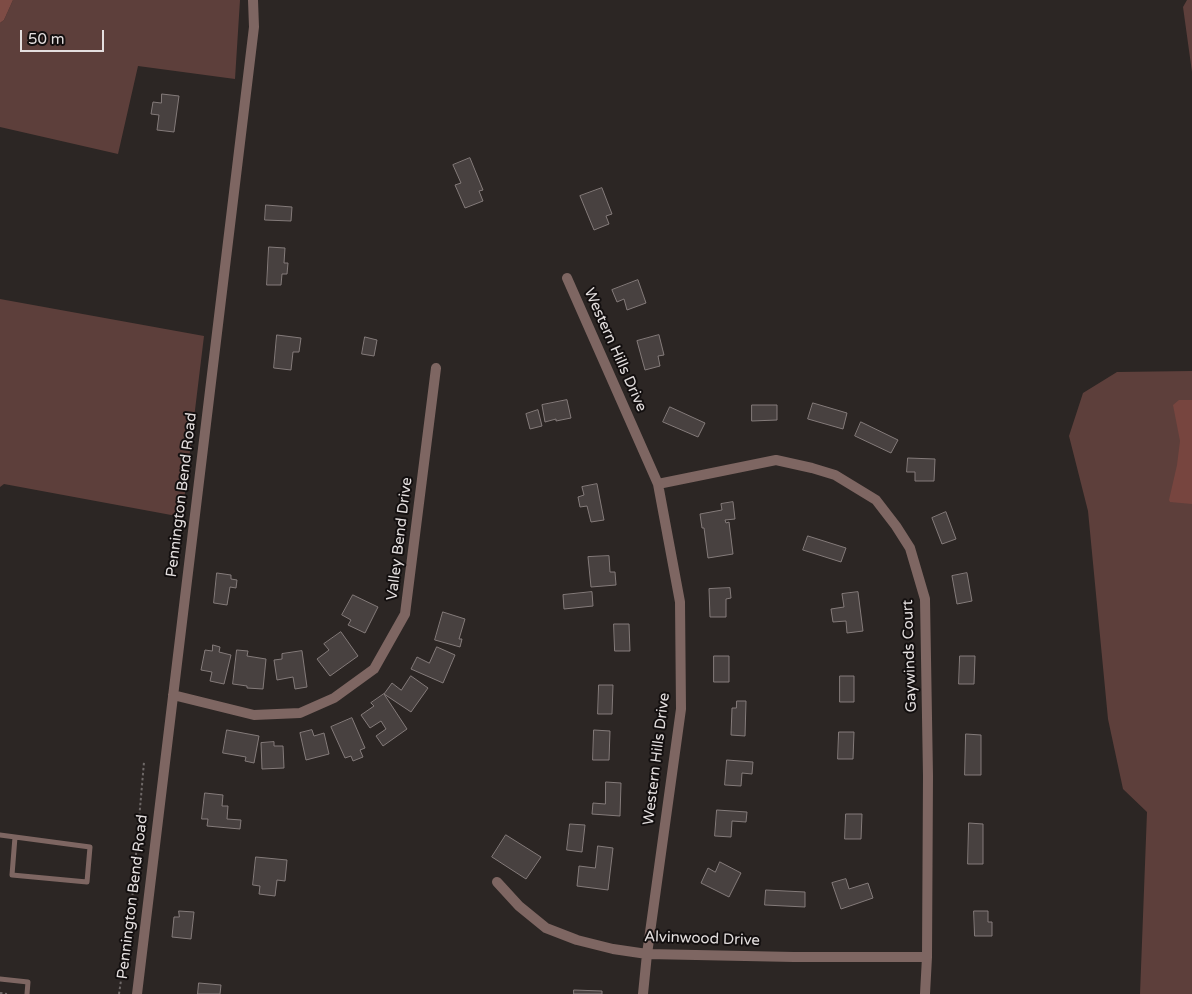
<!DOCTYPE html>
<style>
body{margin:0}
#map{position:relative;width:1192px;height:994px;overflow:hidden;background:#2c2624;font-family:"Varela Round",sans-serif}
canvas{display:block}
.scale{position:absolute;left:20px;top:30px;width:84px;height:22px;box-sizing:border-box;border:2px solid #e4dfdf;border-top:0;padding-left:6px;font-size:15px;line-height:18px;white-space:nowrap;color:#e4dfdf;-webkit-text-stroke:4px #130f0f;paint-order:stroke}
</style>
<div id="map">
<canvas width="1192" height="994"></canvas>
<div class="scale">50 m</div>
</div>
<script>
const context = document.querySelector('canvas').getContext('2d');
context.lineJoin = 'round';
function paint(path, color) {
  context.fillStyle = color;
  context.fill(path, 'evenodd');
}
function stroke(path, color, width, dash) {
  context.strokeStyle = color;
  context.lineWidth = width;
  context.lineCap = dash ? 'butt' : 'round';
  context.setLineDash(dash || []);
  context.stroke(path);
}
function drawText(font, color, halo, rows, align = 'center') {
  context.font = font + ' "Varela Round",sans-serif';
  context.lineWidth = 4;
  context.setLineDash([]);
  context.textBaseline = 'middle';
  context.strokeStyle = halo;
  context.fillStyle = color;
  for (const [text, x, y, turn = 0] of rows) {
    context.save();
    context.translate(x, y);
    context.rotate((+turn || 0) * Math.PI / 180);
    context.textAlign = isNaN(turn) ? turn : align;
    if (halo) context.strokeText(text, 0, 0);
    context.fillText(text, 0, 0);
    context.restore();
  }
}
const green = new Path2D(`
 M 13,0 L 240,0 L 235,79 L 138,66 L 118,154 L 0,127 L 0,23 L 4,20 Z
 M 1187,0 L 1192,0 L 1192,72 L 1183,7 Z
 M 0,299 L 204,336 L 182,517 L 4,484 L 0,487 Z
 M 1192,371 L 1192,994 L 1140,994 L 1147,812 L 1123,789 L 1108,719 L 1088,511 L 1069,436 L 1083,393 L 1117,372 Z`);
const forest = new Path2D(`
 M 0,0 L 13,0 L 4,20 L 0,23 Z`);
const water = new Path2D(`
 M 1179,400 L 1192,400 L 1192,504 L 1170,502 L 1169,500 L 1177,465 L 1180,441 L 1173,405 Z`);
const building = new Path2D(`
 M 162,94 L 179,96 L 174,132 L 157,130 L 159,115 L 151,114 L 153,102 L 161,103 Z
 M 470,158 L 483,190 L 479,191 L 483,201 L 465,208 L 455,185 L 461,183 L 453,165 Z
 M 602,188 L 612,214 L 606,216 L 609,224 L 594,230 L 580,196 Z
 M 266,205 L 292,207 L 291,221 L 265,220 Z
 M 269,247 L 285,248 L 284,263 L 288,263 L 287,274 L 282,274 L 281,285 L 267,285 Z
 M 638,280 L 646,303 L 627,310 L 624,299 L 617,302 L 612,290 Z
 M 277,335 L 301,338 L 299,352 L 293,352 L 291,370 L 274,368 Z
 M 659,335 L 664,355 L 658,356 L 660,366 L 645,370 L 637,341 Z
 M 365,337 L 377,340 L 374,356 L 362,354 Z
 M 567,400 L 571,418 L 556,421 L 556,419 L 545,422 L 542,405 Z
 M 813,403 L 847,413 L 843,429 L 808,419 Z
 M 752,405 L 777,405 L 777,420 L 752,421 Z
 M 670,407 L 705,423 L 698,437 L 663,422 Z
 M 538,410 L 542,426 L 530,429 L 526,414 Z
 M 861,422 L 898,440 L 891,453 L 855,436 Z
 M 908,458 L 935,459 L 934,481 L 915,481 L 915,472 L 907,472 Z
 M 597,484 L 604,520 L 591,522 L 587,506 L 580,507 L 578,497 L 584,495 L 582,487 Z
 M 733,502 L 735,519 L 725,520 L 726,523 L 729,522 L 733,554 L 708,558 L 704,528 L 702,528 L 700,514 L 722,510 L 721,504 Z
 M 946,512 L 956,539 L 942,544 L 932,518 Z
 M 808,536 L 846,548 L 841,562 L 803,550 Z
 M 609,556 L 610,572 L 615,572 L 616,585 L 591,587 L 588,557 Z
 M 217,573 L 231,575 L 231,579 L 237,580 L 236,588 L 230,587 L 227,605 L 214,603 Z
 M 967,573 L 972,601 L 957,604 L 952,576 Z
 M 730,588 L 731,598 L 726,599 L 726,617 L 710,617 L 709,589 Z
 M 592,592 L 593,606 L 564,609 L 563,595 Z
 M 858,592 L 863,631 L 847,633 L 846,621 L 833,622 L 831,609 L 844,607 L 842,594 Z
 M 353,595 L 378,607 L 365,633 L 348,625 L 351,620 L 342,615 Z
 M 443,612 L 465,619 L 459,639 L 462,639 L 460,647 L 435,640 Z
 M 614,624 L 629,624 L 630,651 L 615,651 Z
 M 341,632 L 358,656 L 330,676 L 317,659 L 329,650 L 324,644 Z
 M 213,645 L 220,647 L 219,652 L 231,655 L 224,684 L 210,681 L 212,672 L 201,670 L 205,650 L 212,651 Z
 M 437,647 L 455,655 L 443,683 L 411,669 L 417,657 L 429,663 Z
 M 237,650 L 248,651 L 247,656 L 266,659 L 263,689 L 247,688 L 247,686 L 233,684 Z
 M 302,651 L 307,687 L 295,689 L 293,677 L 277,680 L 274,660 L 282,659 L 282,654 Z
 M 714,656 L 729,656 L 729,682 L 714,682 Z
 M 960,656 L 975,656 L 974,684 L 959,684 Z
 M 411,676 L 428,688 L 411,712 L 384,694 L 392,683 L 401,690 Z
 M 840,676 L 854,676 L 854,702 L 840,702 Z
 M 599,685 L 613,685 L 612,714 L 598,714 Z
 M 384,694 L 407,729 L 383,746 L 376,736 L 386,729 L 381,721 L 370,728 L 361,715 L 374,706 L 371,703 Z
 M 737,701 L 746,701 L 745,736 L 731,735 L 732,708 L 736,708 Z
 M 352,718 L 365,748 L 360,750 L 363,757 L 353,761 L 351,756 L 345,758 L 331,727 Z
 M 227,730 L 259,736 L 254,763 L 245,761 L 246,757 L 223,753 Z
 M 312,730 L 314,736 L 324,733 L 329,754 L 306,760 L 300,733 Z
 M 594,730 L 610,731 L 609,760 L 593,760 Z
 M 839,732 L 854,732 L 853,759 L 838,759 Z
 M 966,734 L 981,735 L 981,775 L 965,775 Z
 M 274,742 L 274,746 L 283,746 L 284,768 L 262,769 L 261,743 Z
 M 727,760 L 753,762 L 752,774 L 742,773 L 741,786 L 725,785 Z
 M 606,782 L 621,783 L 620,816 L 592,814 L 593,803 L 605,804 Z
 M 205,793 L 223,795 L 222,806 L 228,806 L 227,819 L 241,820 L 240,829 L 207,826 L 208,819 L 202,819 Z
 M 717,810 L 747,812 L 746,822 L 732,821 L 731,837 L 715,836 Z
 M 846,814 L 862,814 L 861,839 L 845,839 Z
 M 969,823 L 983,824 L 983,864 L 968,864 Z
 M 570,824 L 585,825 L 582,852 L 567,850 Z
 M 506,835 L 541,857 L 526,879 L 492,857 Z
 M 598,846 L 613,848 L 608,890 L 577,886 L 579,866 L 595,868 Z
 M 256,857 L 287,860 L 285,881 L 277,880 L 275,896 L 259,894 L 260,886 L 253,885 Z
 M 720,862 L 741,873 L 729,897 L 701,883 L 708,868 L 715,872 Z
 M 846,879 L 849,889 L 868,883 L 873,898 L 841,909 L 832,883 Z
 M 766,890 L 805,892 L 805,907 L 765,905 Z
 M 179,911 L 194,912 L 191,939 L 172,937 L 174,917 L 179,917 Z
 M 974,911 L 988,911 L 988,922 L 992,922 L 992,936 L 975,936 Z
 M 199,983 L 221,985 L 220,994 L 198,994 Z
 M 574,990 L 602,991 L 602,994 L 574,994 Z`);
const path = new Path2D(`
 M 0,993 L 7,994
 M 119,994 L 131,912 L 144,762`);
const service = new Path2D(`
 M 0,835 L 90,847 L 87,882 L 12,875 L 15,837
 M 0,979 L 28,982 L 27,994`);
const minor = new Path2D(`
 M 567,278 L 658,484 L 680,602 L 681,709 L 647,954 L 643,994
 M 658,484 L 776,460 L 812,468 L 835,475 L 876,500 L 896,526 L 910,548 L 925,599 L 928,776 L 927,957 L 925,994
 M 173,695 L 254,715 L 300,713 L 334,698 L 374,669 L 405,614 L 436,368
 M 497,882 L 519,906 L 546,928 L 577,940 L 613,949 L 647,954 L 794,957 L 927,957
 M 137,994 L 254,27 L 253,0`);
const streetNames = [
 ["Western Hills Drive",615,350,66],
 ["Pennington Bend Road",182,495,-83],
 ["Valley Bend Drive",400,539,-83],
 ["Gaywinds Court",910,656,-92],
 ["Western Hills Drive",657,759,-83],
 ["Pennington Bend Road",133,897,-83],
 ["Alvinwood Drive",702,939,2]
];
paint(green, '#5d3f3b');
paint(forest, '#7e4c45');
paint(water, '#77453f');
paint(building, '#484140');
stroke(building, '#847b7a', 1);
stroke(path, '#6e6867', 2, [2.5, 2.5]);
stroke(service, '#7e6662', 5);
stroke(minor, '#7e6662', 10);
drawText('15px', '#e4dfdf', '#130f0f', streetNames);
</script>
